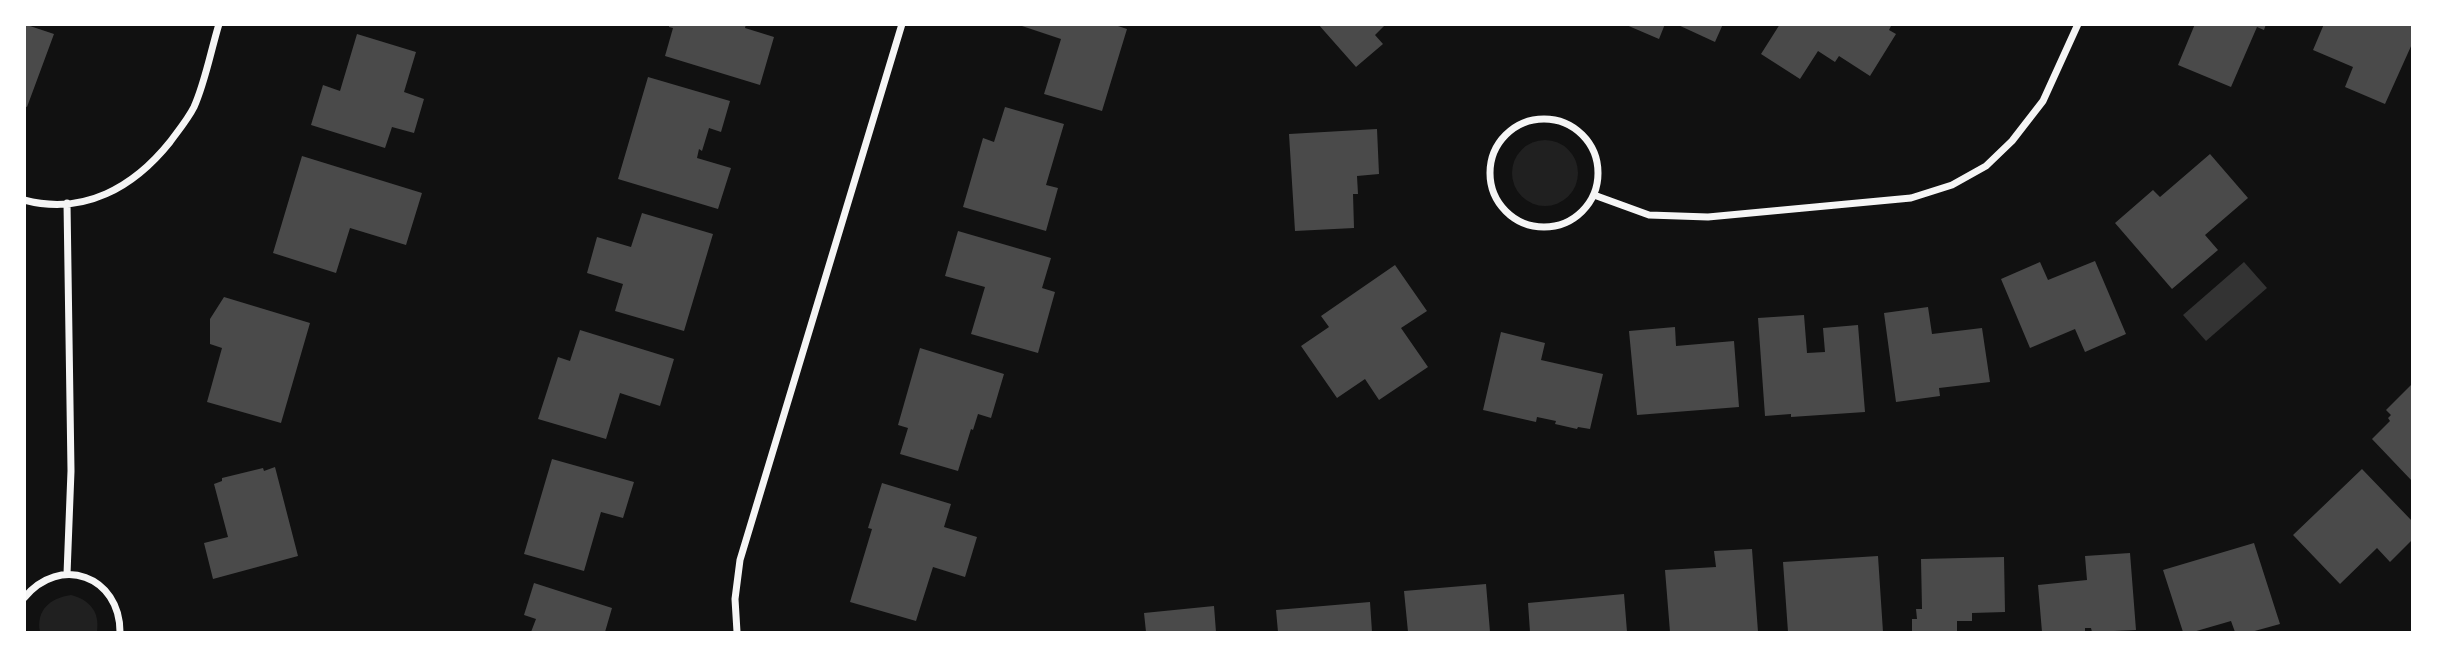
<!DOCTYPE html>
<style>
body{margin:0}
#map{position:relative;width:2437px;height:657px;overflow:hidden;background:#111;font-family:"Public Sans",sans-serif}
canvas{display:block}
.frame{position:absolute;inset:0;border:26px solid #fff;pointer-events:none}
</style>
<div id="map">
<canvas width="2437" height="657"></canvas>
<div class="frame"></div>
</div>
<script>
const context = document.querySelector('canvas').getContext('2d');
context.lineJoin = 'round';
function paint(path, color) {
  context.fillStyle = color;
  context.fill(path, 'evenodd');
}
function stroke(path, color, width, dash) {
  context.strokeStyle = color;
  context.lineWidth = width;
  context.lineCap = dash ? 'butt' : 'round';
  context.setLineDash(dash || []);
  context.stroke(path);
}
const green = new Path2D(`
 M1512 173a33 33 0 1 1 66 0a33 33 0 1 1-66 0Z
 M 71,595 C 90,600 100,612 97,632 L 40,632 C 36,610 50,598 71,595 Z`);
const water = new Path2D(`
 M 2244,262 L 2267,288 L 2206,341 L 2183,315 Z`);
const building = new Path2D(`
 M 24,24 L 54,34 L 27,107 L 24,106 Z
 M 669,24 L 746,24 L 745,28 L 774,37 L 760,85 L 665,56 L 673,28 L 669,27 Z
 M 1016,24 L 1112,24 L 1127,29 L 1102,111 L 1044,94 L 1061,39 Z
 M 1318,24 L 1386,24 L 1375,35 L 1383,44 L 1356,67 Z
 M 1624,24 L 1665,24 L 1659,39 Z
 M 1676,24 L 1723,24 L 1715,42 Z
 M 1780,24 L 1889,24 L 1891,26 L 1889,30 L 1896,34 L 1870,76 L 1839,56 L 1835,62 L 1818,51 L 1800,79 L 1761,54 Z
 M 2195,24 L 2266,24 L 2264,30 L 2257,27 L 2231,87 L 2178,65 Z
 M 2324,24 L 2412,24 L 2412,44 L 2385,104 L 2345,87 L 2353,67 L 2313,50 Z
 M 357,34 L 416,52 L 404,92 L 424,99 L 414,133 L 392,127 L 385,148 L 311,125 L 323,85 L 340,91 Z
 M 648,77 L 730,101 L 721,132 L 709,128 L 702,151 L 699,149 L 697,158 L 731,168 L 718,209 L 618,179 Z
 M 1005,107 L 1064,124 L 1046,185 L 1058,188 L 1046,231 L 963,207 L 983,138 L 994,142 Z
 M 1377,129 L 1379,174 L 1357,176 L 1358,194 L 1353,194 L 1354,228 L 1295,231 L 1289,134 Z
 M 2210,154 L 2248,198 L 2205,235 L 2218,250 L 2172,289 L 2115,223 L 2153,190 L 2160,197 Z
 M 302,156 L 422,193 L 406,245 L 350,228 L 336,273 L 273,253 Z
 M 642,213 L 713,234 L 684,331 L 615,311 L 623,284 L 587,273 L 597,237 L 631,247 Z
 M 958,231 L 1051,258 L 1042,288 L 1055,292 L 1038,353 L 971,334 L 985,287 L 945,276 Z
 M 2095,261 L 2126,334 L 2085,352 L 2075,329 L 2030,348 L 2001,279 L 2040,262 L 2048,280 Z
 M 1395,265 L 1427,311 L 1401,328 L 1428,367 L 1379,400 L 1365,379 L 1337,398 L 1301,346 L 1329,327 L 1321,316 Z
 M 224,297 L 310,323 L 281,423 L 207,402 L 222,348 L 210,344 L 210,319 Z
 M 1928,307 L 1932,334 L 1982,328 L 1990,382 L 1939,388 L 1940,396 L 1896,402 L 1884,313 Z
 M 1804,315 L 1807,353 L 1825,352 L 1823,328 L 1858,325 L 1865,412 L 1791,417 L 1791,414 L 1765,416 L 1758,318 Z
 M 1675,327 L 1676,346 L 1734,341 L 1739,407 L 1637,415 L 1629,331 Z
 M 580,330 L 674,359 L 660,406 L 620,393 L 606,439 L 538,419 L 558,357 L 570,361 Z
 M 1501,332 L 1545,343 L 1541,360 L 1603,374 L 1590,429 L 1578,427 L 1577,429 L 1555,424 L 1556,421 L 1537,417 L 1536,422 L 1483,410 Z
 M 920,348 L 1004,374 L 991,418 L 978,414 L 973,430 L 971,429 L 958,471 L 900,454 L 908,428 L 898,425 Z
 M 2412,384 L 2412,481 L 2372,439 L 2390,421 L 2388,418 L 2391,415 L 2386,410 Z
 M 552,459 L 634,482 L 623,518 L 601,512 L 584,571 L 524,554 Z
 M 275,467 L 298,556 L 213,579 L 204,543 L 228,537 L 214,484 L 222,481 L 222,478 L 263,468 L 264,471 Z
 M 2362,469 L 2412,521 L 2412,540 L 2390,562 L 2377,548 L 2340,584 L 2293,535 Z
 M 882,483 L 951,504 L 944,527 L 977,537 L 965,577 L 933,567 L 916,621 L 850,602 L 872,529 L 868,528 Z
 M 2254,543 L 2280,624 L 2251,632 L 2235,632 L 2231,621 L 2193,632 L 2183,632 L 2163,570 Z
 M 1752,549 L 1758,632 L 1670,632 L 1665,570 L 1716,567 L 1714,551 Z
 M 2130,553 L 2136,630 L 2092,632 L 2091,628 L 2085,628 L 2085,632 L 2042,632 L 2038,585 L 2087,580 L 2085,556 Z
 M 1878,556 L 1883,632 L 1788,632 L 1783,562 Z
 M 2004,557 L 2005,612 L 1972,613 L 1972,621 L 1957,621 L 1957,632 L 1912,632 L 1912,619 L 1917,619 L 1916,609 L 1922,609 L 1921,559 Z
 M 534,583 L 612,608 L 605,632 L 531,632 L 536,619 L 524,615 Z
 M 1486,584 L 1490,632 L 1408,632 L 1404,591 Z
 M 1624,594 L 1627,632 L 1530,632 L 1528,603 Z
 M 1370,602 L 1372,632 L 1278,632 L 1276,610 Z
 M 1214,606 L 1216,632 L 1146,632 L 1144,613 Z`);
const minor = new Path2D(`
 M1490 173a54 54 0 1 1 108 0a54 54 0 1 1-108 0Z
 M 1594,195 L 1649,215 L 1708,217 L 1911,198 L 1952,185 L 1986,166 L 2012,141 L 2043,101 L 2078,24
 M 24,200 C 84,216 134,187 170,142 C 178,131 188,119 194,107 C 205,83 211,50 219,24
 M 67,203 L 71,471 L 67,574
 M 24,598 C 60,554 120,576 120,632
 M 737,632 L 735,599 L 740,560 L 902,24`);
paint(green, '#202020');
paint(water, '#333');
paint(building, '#4a4a4a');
stroke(minor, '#f5f5f5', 7);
</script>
